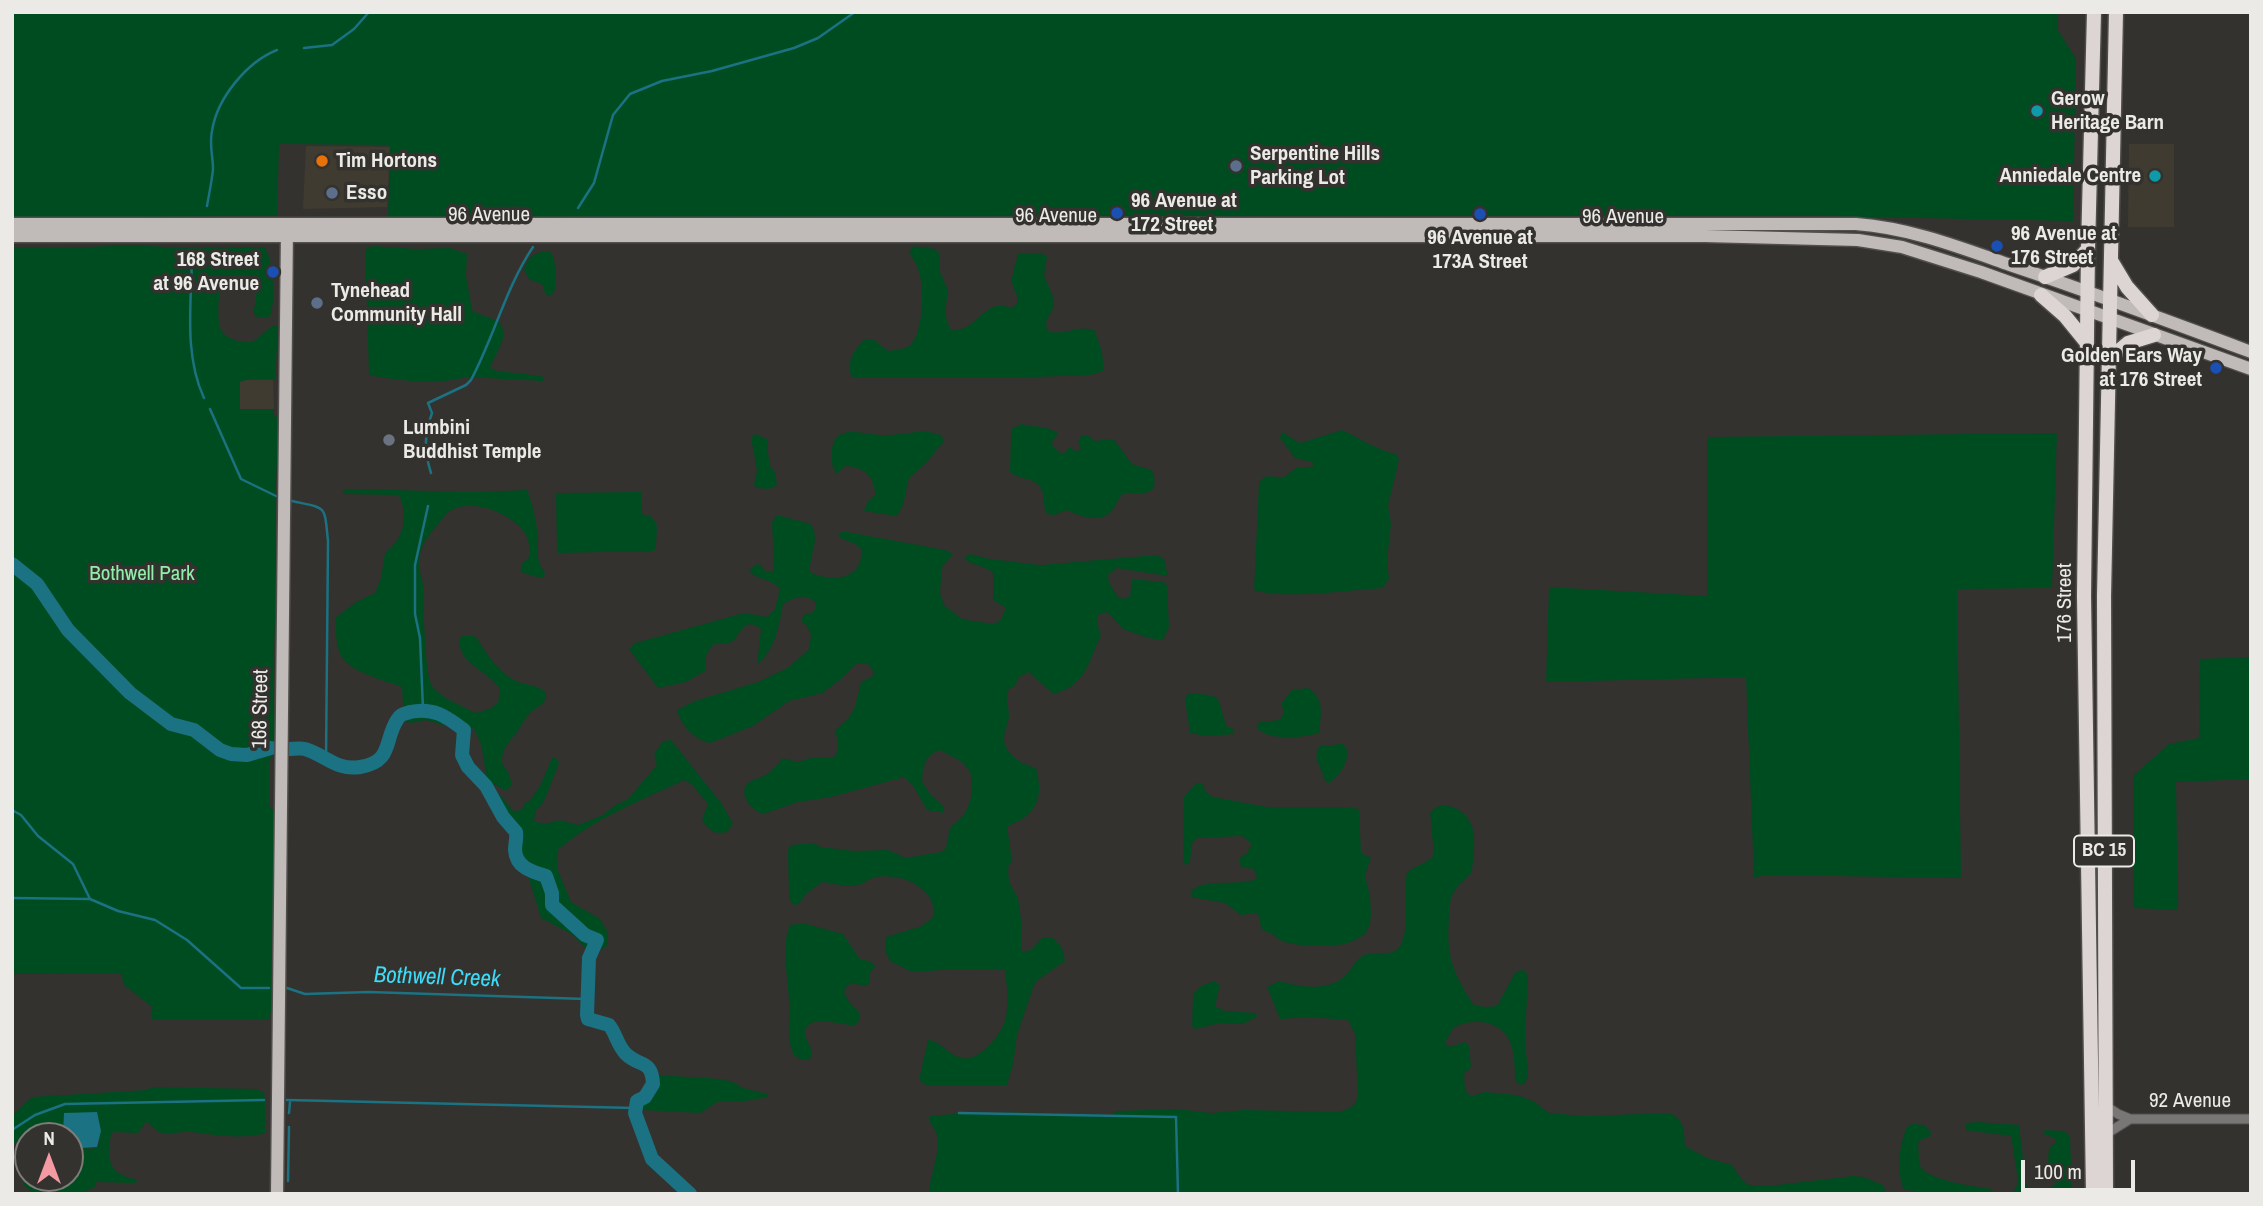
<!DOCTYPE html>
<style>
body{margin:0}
#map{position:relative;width:2263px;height:1206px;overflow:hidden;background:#34322e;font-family:"Archivo Narrow",sans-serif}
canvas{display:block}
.frame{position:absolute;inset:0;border:14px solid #ebeae7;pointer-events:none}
.north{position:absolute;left:14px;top:1122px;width:70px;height:70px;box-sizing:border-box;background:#34322e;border:2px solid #7d7c78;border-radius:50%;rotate:0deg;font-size:19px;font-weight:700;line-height:28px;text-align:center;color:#ebeae7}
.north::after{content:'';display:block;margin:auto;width:24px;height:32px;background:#f49aa2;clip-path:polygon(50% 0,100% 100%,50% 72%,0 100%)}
.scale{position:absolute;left:2021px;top:1160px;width:114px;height:32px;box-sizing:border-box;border:4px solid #ebeae7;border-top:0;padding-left:9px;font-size:21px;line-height:24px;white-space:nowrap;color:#ebeae7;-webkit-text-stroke:5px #34322e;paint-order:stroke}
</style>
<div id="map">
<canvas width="2263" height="1206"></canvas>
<div class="frame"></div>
<div class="north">N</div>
<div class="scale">100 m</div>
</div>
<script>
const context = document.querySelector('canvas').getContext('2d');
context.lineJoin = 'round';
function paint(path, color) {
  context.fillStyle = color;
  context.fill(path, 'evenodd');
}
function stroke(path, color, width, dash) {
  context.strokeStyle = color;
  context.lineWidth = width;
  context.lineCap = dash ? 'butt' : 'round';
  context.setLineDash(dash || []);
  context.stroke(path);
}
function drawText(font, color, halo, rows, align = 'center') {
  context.font = font + ' "Archivo Narrow",sans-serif';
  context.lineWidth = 7;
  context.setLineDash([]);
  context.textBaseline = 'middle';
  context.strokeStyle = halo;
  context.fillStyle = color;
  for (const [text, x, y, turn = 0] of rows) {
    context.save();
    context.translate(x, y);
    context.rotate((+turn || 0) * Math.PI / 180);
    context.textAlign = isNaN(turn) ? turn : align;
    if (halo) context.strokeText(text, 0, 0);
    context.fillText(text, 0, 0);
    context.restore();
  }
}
const built = new Path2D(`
 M 2129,144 L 2174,144 L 2174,227 L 2128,227 Z
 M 306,146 L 390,147 L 387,207 L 303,209 Z
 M 240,380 L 273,380 L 274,409 L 240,409 Z`);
const green = new Path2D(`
 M 12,12 L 2058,12 L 2058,30 L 2076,59 L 2073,221 L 1819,216 L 388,217 L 390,145 L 279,144 L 277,216 L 12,218 Z
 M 133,245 L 182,248 L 264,247 C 273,257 277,307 269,317 L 257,317 L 253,312 L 256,301 L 256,289 L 246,284 L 221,286 C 218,295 217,321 221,330 C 225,339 242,343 251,342 C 258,340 265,330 273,326 L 277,326 L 278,331 L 275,379 L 249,379 L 240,382 L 240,409 L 274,409 L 274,416 L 279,417 L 276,480 L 276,592 L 273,680 L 275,730 L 273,752 L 269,763 L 269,807 L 274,810 L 272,1008 L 269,1019 L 152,1020 L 151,1006 L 124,985 L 121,973 L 12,974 L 12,247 L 62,248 Z
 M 373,246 L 416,249 L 450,248 L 467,254 L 466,276 L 472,310 C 478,315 486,316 493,319 C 516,329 495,353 490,368 L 497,371 L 542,376 L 544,381 L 467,377 C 438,385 399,381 369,375 L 365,249 Z
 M 914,246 L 935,249 L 940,254 L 940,272 L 948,290 L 945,313 L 950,330 C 977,334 983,296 1011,308 L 1017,303 L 1017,296 L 1011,281 L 1018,254 L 1040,253 L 1047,256 L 1044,275 L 1053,297 L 1054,306 L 1046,322 L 1047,330 C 1060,338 1080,323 1095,331 L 1102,352 L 1104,371 L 1089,375 L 1035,377 L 852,377 C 845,363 854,349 865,339 L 873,339 L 888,351 C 895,350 904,349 909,346 C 923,336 924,291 920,276 C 918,266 914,260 909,252 Z
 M 550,251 C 557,261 557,281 554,293 L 549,296 L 546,295 L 542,284 L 530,280 L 524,270 C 528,255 536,252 550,251 Z
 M 1022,424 C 1034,427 1048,426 1058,433 L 1052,442 L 1053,447 L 1061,453 L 1066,452 L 1069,447 L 1076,451 L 1081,449 L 1078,442 L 1081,436 L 1087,435 L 1095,441 L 1110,439 L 1115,441 L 1132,464 C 1148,471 1157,464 1154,489 L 1145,493 L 1124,493 C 1118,498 1118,502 1114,508 C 1102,525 1082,517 1067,510 L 1054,515 L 1047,514 C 1042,506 1046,496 1040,487 C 1034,477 1019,480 1010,472 L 1011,432 L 1012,428 Z
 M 1342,430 C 1362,439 1374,449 1396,454 L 1399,460 L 1388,505 L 1391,524 L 1387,561 L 1389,578 L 1383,588 C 1349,590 1284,600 1254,590 L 1259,483 C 1265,472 1274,478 1284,477 L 1296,468 L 1315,466 L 1312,462 L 1295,458 L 1280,438 L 1282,432 L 1300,443 Z
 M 925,431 L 941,435 L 944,441 L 926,463 L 909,478 L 903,505 L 897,516 L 864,511 L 868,501 L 875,495 C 875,476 863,467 845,466 L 837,474 C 831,467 832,461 832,453 C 832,420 865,436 886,435 C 896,435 914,432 925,431 Z
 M 2057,433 L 2052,588 L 1957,589 L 1961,878 L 1765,875 L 1754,878 L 1746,677 L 1546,682 L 1549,587 L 1707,596 L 1707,437 Z
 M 755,434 L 767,439 L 768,453 L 770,466 L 775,472 L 777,485 L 769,489 L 757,488 L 754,484 L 757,470 L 751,438 Z
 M 348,489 L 474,492 L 527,490 C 532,501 535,517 537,529 C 539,545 534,559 545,573 L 544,578 L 540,578 L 521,572 L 522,564 L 530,556 C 530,545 528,534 519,526 C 504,511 469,498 450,511 C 444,515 426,539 423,545 C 412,570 427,578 423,598 C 424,614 425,676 432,686 C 442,699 461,705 475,713 L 489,709 L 498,703 L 500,689 C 489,671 455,663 460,637 L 470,635 L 476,637 C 485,652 499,672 514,680 C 526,686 533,683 546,692 C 547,706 538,705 530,713 C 524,719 522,726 517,732 C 508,744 502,748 502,763 L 509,774 L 512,785 L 506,791 L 487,780 L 481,744 L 474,729 L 464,725 L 450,727 L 426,720 L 411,723 L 404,721 L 402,687 C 393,683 385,682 376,678 C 339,664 335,656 336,617 L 356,602 L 375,593 L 381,578 L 385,553 C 403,540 408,519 400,497 L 395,495 L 344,494 L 342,491 Z
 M 641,492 L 642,514 L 652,517 L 657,526 L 656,548 L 653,551 L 557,553 L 556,493 Z
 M 777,515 L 811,524 C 821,541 809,555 810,572 C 832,583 864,580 861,549 C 853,540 844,542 838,535 L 842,531 L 945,550 L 953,554 L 942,567 L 940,593 L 944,605 L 962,619 L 992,624 L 1000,621 L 1006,608 L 993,600 L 993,573 C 984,564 972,567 964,558 L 970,554 L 990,559 L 1040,565 L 1157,555 L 1164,559 L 1168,576 L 1117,568 L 1108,575 L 1109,583 L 1118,597 L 1124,599 L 1130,596 L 1132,579 L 1163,582 L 1167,585 L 1169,627 L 1163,640 L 1148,638 L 1123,629 L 1107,612 L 1097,615 L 1097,623 L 1101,635 C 1088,663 1086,686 1053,694 L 1029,672 L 1019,677 L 1015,686 L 1009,689 C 1004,699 1009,706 1009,716 C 1008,724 1004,732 1004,739 C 1006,756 1022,764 1036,768 C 1044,798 1037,816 1007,826 L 1012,861 L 1008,867 L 1009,882 L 1018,898 L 1021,919 L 1021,952 L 1031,950 L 1043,937 L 1053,938 L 1062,948 L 1065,961 L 1035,982 L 1017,1035 L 1013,1064 L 1007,1085 L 926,1085 L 919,1080 L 928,1040 C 941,1041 948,1055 962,1058 C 979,1062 1000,1036 1005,1021 C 1009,1006 1007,985 1005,970 L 956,969 L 912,972 L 890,961 L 886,953 L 886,937 L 922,926 L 934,916 C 936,887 901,873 876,877 C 867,879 861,887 850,886 C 841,886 831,883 822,882 L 806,894 L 799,904 L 793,905 L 789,898 L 788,850 L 791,845 L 814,843 L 821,847 L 855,851 L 888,850 L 906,858 L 941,852 L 946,848 L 950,827 C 971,814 974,795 970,771 L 962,762 L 940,750 C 925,755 923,766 922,781 L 930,794 L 944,807 L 944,813 L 927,810 L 914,787 L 904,777 L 831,797 L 798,802 L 763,814 C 753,811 738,796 747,784 C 753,778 761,779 767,774 C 773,770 778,763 783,758 L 797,762 L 814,757 L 833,758 C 842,749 837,740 835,730 L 848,719 L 855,707 L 861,682 L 873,676 L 873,671 L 868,664 L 856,664 L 841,679 L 822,693 L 789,701 L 753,726 L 710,743 C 695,740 680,725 677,710 L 695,701 L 758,682 L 789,667 L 809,649 L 811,635 L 807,626 L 802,622 L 802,618 L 805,614 L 812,613 L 816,608 L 815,602 C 805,592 794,598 783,604 C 779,628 775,649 757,665 L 761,629 C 741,614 741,640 729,643 C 724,645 717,643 712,645 L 706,656 L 705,671 L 686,682 L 658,688 L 629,649 L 635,643 L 744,613 L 767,617 L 775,609 L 780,588 C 769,578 757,580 749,571 L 755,565 L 759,564 L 766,572 L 774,571 L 772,522 Z
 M 2251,657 L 2251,779 L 2176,782 L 2178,910 L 2133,908 L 2133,776 L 2169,744 L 2199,738 L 2200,659 Z
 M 1308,688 C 1325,697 1321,717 1319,733 C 1304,738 1268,741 1257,728 L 1259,722 L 1280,720 L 1284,711 L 1281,704 L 1292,690 Z
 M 1188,693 C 1226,696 1215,694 1227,727 L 1234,729 L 1234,734 L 1206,736 L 1190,733 L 1185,699 Z
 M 671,740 L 722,804 L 733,824 L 727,832 C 715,835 708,830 702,820 L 708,803 C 699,796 695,784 684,780 C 641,801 594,818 558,850 L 557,868 L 571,902 L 600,919 L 607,931 L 608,945 L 597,952 L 587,950 L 573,935 L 541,918 L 522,856 L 503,821 L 487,800 L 487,794 L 492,791 L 501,796 L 513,811 L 522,810 L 524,803 L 529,802 L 540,786 L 552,758 L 556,758 L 559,763 L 544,801 L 535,812 L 534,821 L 545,824 L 560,820 L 578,825 L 603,815 L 614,806 L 628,799 L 657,765 L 654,754 L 663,741 Z
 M 1343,744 L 1348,751 C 1346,765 1341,775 1329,783 L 1325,781 L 1316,757 L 1319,746 Z
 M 1196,783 L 1203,783 L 1205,791 L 1213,797 L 1267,807 L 1343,807 L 1359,809 L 1361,853 L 1371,858 L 1365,875 L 1370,896 L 1371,913 L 1370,924 L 1365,934 C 1359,938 1352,942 1344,944 C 1328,947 1281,949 1272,933 L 1266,932 L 1261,928 L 1259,916 L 1256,913 L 1241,915 L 1225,903 L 1191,897 L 1191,891 C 1208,877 1236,887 1257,879 L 1254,869 L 1241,867 L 1239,858 L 1247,853 L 1252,844 L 1242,836 L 1197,838 L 1192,843 L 1190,863 L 1185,865 L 1183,861 L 1184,797 Z
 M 1445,805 C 1481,812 1475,844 1472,872 C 1467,879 1458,884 1454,892 C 1449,899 1449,909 1449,918 C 1446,956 1453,974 1474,1005 L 1485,1007 L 1497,1006 L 1515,973 L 1523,969 L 1528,976 L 1525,1039 L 1528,1075 L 1525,1083 L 1520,1085 L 1515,1080 C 1515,1068 1514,1058 1512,1047 C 1505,1021 1474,1016 1453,1028 L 1445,1043 L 1449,1047 L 1465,1042 L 1469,1046 L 1471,1067 L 1464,1074 L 1465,1091 L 1471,1096 L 1485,1092 L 1516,1095 L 1533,1101 L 1549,1113 L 1584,1116 L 1669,1113 C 1685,1119 1684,1131 1685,1146 L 1707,1158 L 1732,1165 L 1742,1180 L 1749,1185 L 1768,1186 L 1853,1176 L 1863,1177 L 1883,1185 L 1887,1194 L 929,1194 C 929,1172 948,1141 930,1123 L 930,1116 C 992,1110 1052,1113 1113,1115 L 1115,1111 L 1176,1109 L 1211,1113 L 1243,1110 L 1340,1112 L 1352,1107 L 1358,1098 L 1355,1034 L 1348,1020 L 1309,1017 L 1280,1019 L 1267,987 L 1279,981 C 1300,987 1329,992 1346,975 C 1352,969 1356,959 1364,955 C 1378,949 1395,960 1402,942 C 1410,922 1403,894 1407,872 C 1417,865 1426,864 1434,855 L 1430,813 L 1436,807 Z
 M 803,923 L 843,934 L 860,959 L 872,962 L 875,967 L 870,973 L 869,984 L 865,986 L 851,983 L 846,987 L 844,992 L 849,1002 L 859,1012 L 860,1019 L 855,1025 C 843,1026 814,1014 806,1028 C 800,1038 816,1045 810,1059 L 801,1060 L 793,1054 C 786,1036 790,1022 789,1003 C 789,978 780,949 790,925 Z
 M 1214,981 L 1220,985 L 1215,1006 L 1225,1011 L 1255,1013 L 1258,1016 L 1243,1024 L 1219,1023 L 1196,1029 L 1192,1026 L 1193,994 L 1201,986 Z
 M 659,1075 L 721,1079 L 733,1082 L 743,1088 L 768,1094 L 768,1097 L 745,1101 L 719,1101 L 700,1113 L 642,1110 L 640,1106 L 642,1102 L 648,1100 Z
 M 153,1087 L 257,1089 L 264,1093 L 265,1098 L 265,1133 C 241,1140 216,1135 192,1132 C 182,1131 169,1136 159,1132 C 153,1129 153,1125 146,1122 L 138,1133 L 114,1132 L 111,1134 C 109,1149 106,1168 122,1175 C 128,1178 133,1178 138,1181 L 135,1183 L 96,1182 L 95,1187 L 78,1194 L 32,1192 L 23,1184 L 28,1173 L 28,1178 L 70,1178 L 70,1146 L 92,1149 L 97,1147 L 100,1141 L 97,1113 L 70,1113 L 63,1121 L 63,1136 L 54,1136 L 51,1129 L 42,1125 L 12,1145 L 12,1116 L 32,1097 L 146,1090 Z
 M 1978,1122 L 2019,1125 L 2026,1184 L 2030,1190 C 2038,1191 2051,1190 2056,1183 L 2051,1177 L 2047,1176 L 2049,1148 L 2055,1143 L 2056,1139 L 2042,1133 L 2046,1130 L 2064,1131 L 2070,1136 L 2072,1194 L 2012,1194 L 2017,1185 L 2017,1174 L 2011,1136 L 1966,1130 L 1966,1123 Z
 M 1915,1124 L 1925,1125 L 1931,1132 L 1930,1137 L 1922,1139 L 1918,1143 C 1919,1150 1918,1159 1920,1165 C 1924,1180 1977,1187 1991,1189 L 1995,1193 L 1950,1194 L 1904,1190 C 1896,1172 1899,1142 1908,1125 Z`);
const water = new Path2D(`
 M 97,1112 L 101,1131 L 97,1147 L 81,1148 L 70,1146 L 70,1136 L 63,1136 L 64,1113 Z`);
const stream = new Path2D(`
 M 304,48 L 332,45 L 354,29 L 369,12
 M 207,206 C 209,194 212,181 213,169 C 213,156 209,144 212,131 C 217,98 247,62 277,50
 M 578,208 L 594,183 L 613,115 L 630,94 L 662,81 L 712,71 L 794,48 L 818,38 L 855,12
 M 192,251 C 192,299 183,353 204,398
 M 210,409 L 241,479 L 276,496
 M 431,473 C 424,451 424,435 432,413 L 428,403 L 466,385 L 471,380 C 494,337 506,287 533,247
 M 292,501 C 328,509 324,504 328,541 L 326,760
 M 423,709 L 420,638 L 415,614 L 415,565 L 428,506
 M 12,810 L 21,815 L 38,836 L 73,864 L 90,899 L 118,911 L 155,920 L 187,940 L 241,988 L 269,988
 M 12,898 L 90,899
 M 287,988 L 305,994 L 369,992 L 586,999
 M 287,1100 L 635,1108
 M 289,1113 L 290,1102
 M 959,1113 L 1176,1117 L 1178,1194
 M 12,1130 L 35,1115 L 65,1104 L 264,1100
 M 288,1181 L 289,1127`);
const river = new Path2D(`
 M 12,564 L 37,584 L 68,630 L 130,693 L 171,724 L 194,730 L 220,750 L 231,754 L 247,755 L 271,748
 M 288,749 C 293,749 300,748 305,749 C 325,755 337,771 360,767 C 393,762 384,740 397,720 C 400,714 404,714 410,712 C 433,707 446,716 464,730 L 462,755 L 468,767 L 486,786 L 503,817 L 516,832 C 517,838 515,844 515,850 C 516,868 533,872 546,876 L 552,893 L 552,905 L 585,935 L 597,940 L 589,958 L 587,1015 L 588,1019 L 609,1025 C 616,1033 617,1045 626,1054 C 639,1067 652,1059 653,1084 L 645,1097 L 637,1101 L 635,1113 L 652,1159 L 690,1194`);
const minor = new Path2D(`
 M 2106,1106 L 2118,1114 L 2130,1119 L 2251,1119
 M 2106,1134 L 2130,1119`);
const major = new Path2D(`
 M 12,224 L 1856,224 C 1910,228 1959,247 2010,265 C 2091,292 2171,322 2251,352
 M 12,236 L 1705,236 L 1858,240 L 1902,247 L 1981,272 L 2251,369
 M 277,1194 L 287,228`);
const highway = new Path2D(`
 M 2112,262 L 2127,287 L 2152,315
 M 2045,277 L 2073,265 L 2088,249
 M 2041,295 L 2065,316 L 2087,343
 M 2109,359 L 2128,343 L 2154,335
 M 2093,1194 L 2084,596 L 2088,249 L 2094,12
 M 2106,1194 L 2104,596 L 2116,12`);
const markers = [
 [2037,111,7,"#0f9aa8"],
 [322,161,7,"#e8710a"],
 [1236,166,7,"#5c6f8a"],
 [2155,176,7,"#0f9aa8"],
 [332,193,7,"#5c6f8a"],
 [1117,213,7,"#1a4fb4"],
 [1480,214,7,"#1a4fb4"],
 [1997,246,7,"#1a4fb4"],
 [273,272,7,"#1a4fb4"],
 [317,303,7,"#5c6f8a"],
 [2216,368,7,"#1a4fb4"],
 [389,440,7,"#6b7280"]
];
const shields = [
 [2104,851,60]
];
const shieldNames = [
 ["BC 15",2104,851]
];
const poiNames = [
 ["Gerow",2051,99],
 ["Heritage Barn",2051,123],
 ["Serpentine Hills",1250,154],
 ["Parking Lot",1250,178],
 ["Tim Hortons",336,161],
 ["Anniedale Centre",2141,176,"right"],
 ["Esso",346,193],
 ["96 Avenue at",1131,201],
 ["172 Street",1131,225],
 ["96 Avenue at",2011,234],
 ["176 Street",2011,258],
 ["96 Avenue at",1480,238,"center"],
 ["173A Street",1480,262,"center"],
 ["168 Street",259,260,"right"],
 ["at 96 Avenue",259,284,"right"],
 ["Tynehead",331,291],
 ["Community Hall",331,315],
 ["Golden Ears Way",2202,356,"right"],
 ["at 176 Street",2202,380,"right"],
 ["Lumbini",403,428],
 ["Buddhist Temple",403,452]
];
const streetNames = [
 ["96 Avenue",489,215],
 ["96 Avenue",1056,216],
 ["96 Avenue",1623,217],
 ["176 Street",2065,603,-90],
 ["168 Street",261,709,-89],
 ["92 Avenue",2190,1101]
];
const parkNames = [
 ["Bothwell Park",142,574]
];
const waterNames = [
 ["Bothwell Creek",437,978,2]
];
paint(built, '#3f3b31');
paint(green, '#004c21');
paint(water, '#1b7282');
stroke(stream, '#1b7282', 2.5);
stroke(river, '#1b7282', 14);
stroke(minor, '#514f4c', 11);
stroke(major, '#514f4c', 15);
stroke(highway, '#514f4c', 17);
stroke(minor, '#797676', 9);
stroke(major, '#c0bab9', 12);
stroke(highway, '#dcd5d4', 14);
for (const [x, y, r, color] of markers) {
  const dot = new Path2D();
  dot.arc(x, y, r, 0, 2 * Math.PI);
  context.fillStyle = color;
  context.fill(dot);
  stroke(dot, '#34322e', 2.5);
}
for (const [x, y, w] of shields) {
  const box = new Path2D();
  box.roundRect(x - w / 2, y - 15.5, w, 31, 5);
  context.fillStyle = '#34322e';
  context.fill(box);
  stroke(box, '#ebeae7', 2);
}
drawText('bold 19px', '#ebeae7', null, shieldNames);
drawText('bold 21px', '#ebeae7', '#34322e', poiNames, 'left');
drawText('21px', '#ebeae7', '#34322e', streetNames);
drawText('21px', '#92efa9', '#34322e', parkNames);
drawText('italic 23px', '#3cdbf8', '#34322e', waterNames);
</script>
